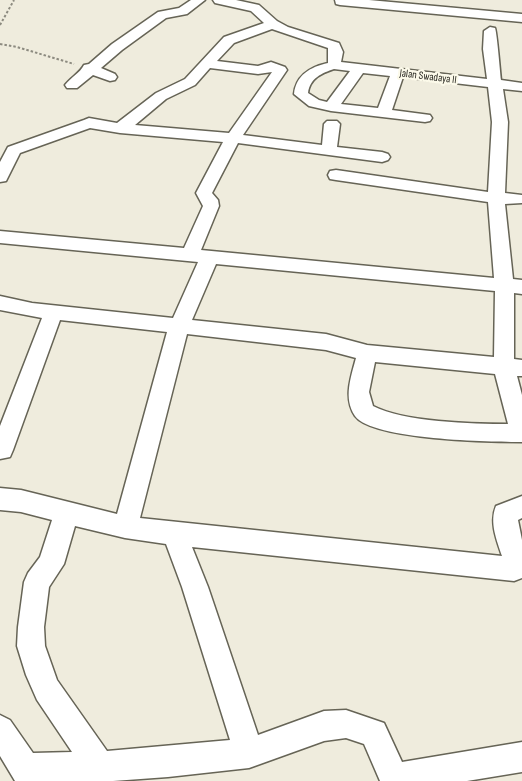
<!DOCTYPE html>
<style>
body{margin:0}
canvas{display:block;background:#efecdd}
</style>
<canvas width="522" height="781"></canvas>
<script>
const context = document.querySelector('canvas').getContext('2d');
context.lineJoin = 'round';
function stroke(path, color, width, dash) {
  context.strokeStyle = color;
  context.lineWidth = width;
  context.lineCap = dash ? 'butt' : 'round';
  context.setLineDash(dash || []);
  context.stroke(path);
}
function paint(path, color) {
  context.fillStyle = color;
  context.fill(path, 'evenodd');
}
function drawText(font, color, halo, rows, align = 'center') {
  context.font = font + ' "Sofia Sans Condensed",sans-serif';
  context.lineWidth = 4.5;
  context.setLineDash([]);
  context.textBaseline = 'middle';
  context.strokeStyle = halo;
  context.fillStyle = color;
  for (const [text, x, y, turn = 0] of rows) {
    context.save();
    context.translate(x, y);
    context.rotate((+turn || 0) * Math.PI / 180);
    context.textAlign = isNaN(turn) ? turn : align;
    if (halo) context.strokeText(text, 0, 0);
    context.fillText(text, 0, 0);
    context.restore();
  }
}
const path = new Path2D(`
 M 0,25 L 14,0
 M 0,44 L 17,47 L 74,64`);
const minor = new Path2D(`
 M 191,0 L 205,0 L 187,14 L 166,18 L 122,50 L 101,68 L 115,74 L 117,77 L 115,80 L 110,81 L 93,75 L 77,88 L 67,88 L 65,85 C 71,77 80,73 84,65 L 89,64 L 112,44 L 158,12 L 179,8 Z
 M 213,0 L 236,0 L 259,5 L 277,21 L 288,27 L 339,43 L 343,52 L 341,62 L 487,79 L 483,49 L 484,31 L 490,27 L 495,28 C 497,33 500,71 501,80 L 522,83 L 522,91 L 503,89 L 508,122 L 505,193 L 522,195 L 522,203 L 505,204 L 513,279 L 522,280 L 522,294 L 514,293 L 514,359 L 522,360 L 522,376 L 517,376 L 522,395 L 522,442 C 492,442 372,440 355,416 C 343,398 351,377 356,358 L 326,350 L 187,334 L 140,518 L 502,556 C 497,541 489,522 496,506 L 522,496 L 522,518 L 518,520 L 522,540 L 522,578 L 514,581 L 192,547 L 208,587 L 258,735 L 324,711 L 346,710 L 384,723 L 402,762 L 522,742 L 522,772 L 467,781 L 380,781 L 364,744 L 346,738 L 324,741 L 249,768 L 168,777 L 113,781 L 15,781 L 0,756 L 0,715 L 10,720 L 33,753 L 72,752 L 37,700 L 26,675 L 17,646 L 18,627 L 24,582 L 28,573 L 40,557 L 52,520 L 21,512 L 0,510 L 0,488 L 21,490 L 117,514 L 167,332 L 60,320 L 13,450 L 10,457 L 0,459 L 0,426 L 42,318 L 0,310 L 0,296 L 32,303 L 173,318 L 198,262 L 0,243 L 0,231 L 184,248 L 203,206 L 196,193 L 223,142 L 120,133 L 90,128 L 20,153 L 6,181 L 0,182 L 0,162 L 8,147 L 84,120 L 89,118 L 117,123 L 156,93 L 185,79 L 224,37 L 264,23 L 251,11 L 215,3 ZM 272,29 L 328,48 L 328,63 C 310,67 296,75 294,94 L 309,106 L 331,111 L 425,122 L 430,121 L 432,118 L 430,115 L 392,110 L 403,77 L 488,87 L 492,122 L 488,192 L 336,170 L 330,171 L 328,175 L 330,179 L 336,180 L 488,202 L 494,278 L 201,250 L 219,206 L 218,200 L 212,193 L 238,143 L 382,162 L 388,160 L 390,157 L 388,154 L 382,152 L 337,147 L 340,124 L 337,121 L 327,121 L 324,124 L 322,145 L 243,135 L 287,70 L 285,67 L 271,62 L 258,66 L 217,61 L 234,43 ZM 210,68 L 258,74 L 272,72 L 229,133 L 135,125 L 166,99 L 195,85 ZM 334,69 L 350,71 L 327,102 L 319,100 L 308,93 C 310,78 322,73 334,69 ZM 363,73 L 390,76 L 378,108 L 341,104 ZM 216,264 L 495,291 L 494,357 L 367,345 L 326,334 L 192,320 ZM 375,362 L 495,374 L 508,424 C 473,424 403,422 373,406 L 369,392 ZM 75,526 L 125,538 L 166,544 L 182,587 L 230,740 L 107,751 L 57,680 L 45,646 L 44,627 L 49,587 L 64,564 Z
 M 335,0 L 369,0 L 522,14 L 522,22 L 340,5 L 336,4 Z`);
const farStreetnames = [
 ["Jalan Swadaya II",428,77,7]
];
stroke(minor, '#666456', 3);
stroke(path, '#8d8b80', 2, [2.5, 2]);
paint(minor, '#fff');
drawText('11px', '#26251f', '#fcfaea', farStreetnames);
</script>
